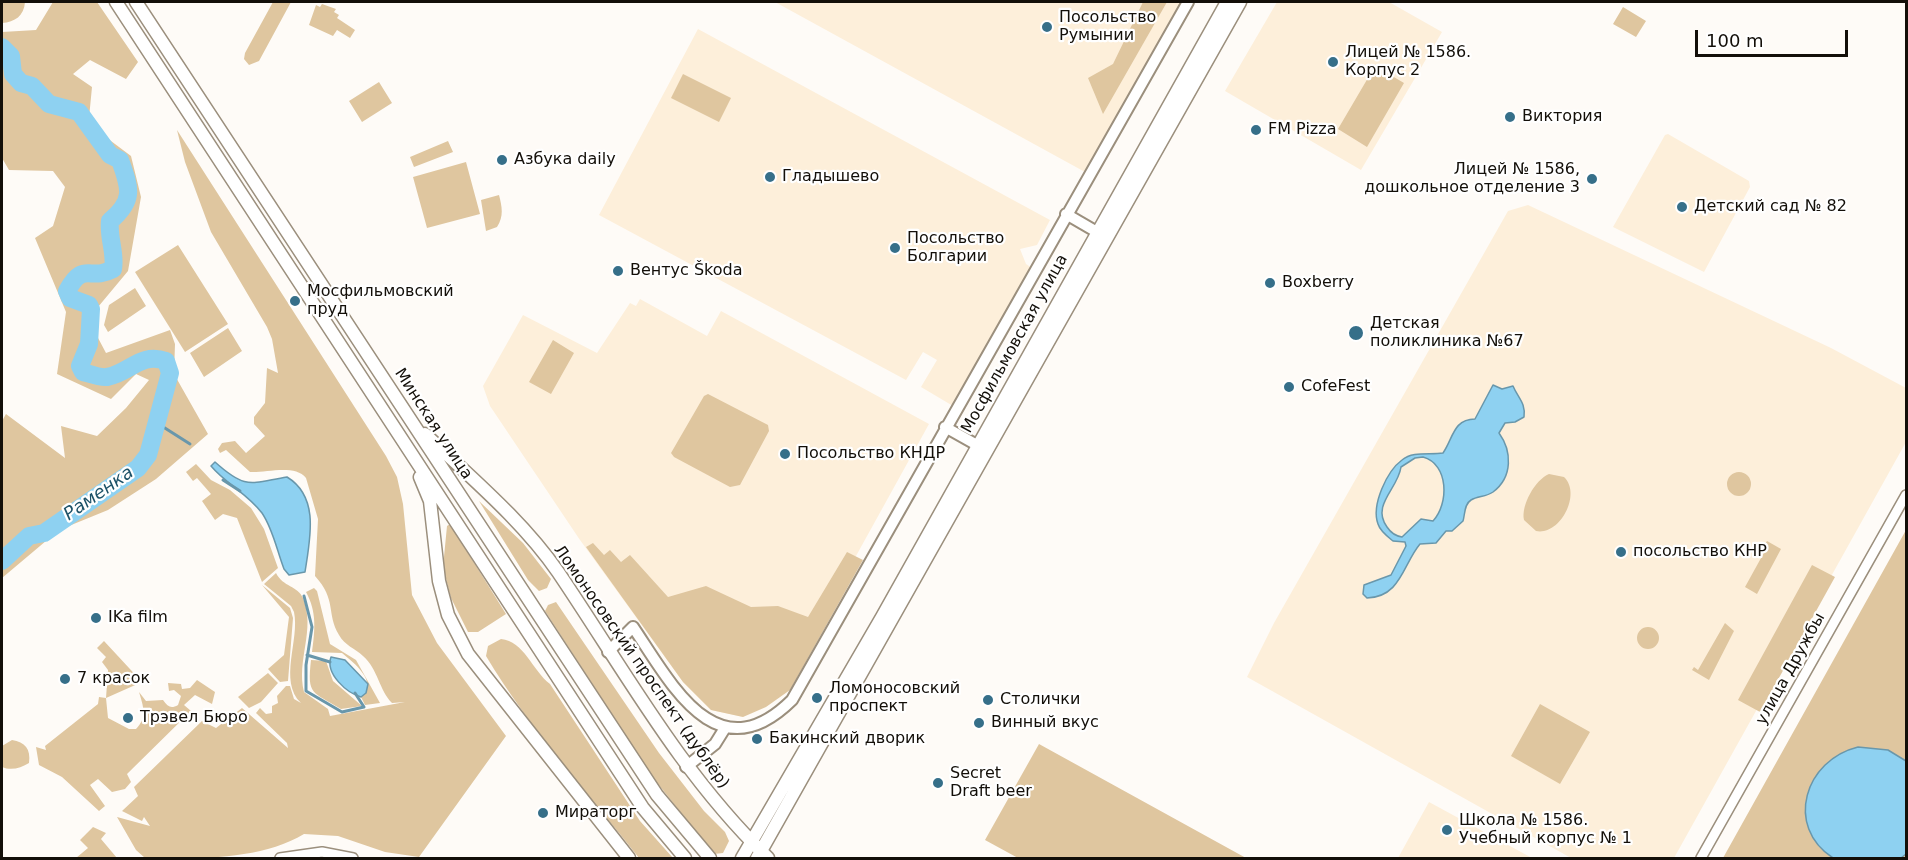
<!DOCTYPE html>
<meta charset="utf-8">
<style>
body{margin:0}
#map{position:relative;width:1908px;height:860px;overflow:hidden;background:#fefbf7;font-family:"DejaVu Sans",sans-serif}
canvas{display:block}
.frame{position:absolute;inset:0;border:3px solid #130f09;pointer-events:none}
.scale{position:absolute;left:1695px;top:30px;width:153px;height:27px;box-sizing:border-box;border:3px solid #130f09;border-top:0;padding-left:8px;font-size:18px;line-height:21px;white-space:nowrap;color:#130f09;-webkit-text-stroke:4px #fff;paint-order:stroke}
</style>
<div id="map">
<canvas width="1908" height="860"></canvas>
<div class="frame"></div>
<div class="scale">100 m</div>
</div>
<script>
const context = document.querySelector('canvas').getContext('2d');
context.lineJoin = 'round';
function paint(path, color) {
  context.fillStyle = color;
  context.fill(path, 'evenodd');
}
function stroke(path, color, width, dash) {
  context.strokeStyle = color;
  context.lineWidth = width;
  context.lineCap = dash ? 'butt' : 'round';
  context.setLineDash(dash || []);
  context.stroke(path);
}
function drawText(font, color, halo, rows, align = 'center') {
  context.font = font + ' "DejaVu Sans",sans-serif';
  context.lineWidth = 4.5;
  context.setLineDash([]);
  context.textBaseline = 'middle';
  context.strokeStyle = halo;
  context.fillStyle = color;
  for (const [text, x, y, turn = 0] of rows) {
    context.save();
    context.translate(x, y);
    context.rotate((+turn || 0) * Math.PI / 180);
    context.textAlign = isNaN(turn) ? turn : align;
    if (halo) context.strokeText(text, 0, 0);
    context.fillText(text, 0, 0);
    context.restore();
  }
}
const built = new Path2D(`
 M 775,2 L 1182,2 L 1085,172 Z
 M 1277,2 L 1389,2 L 1442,32 L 1361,170 L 1225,91 Z
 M 698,29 L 1050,220 L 1037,245 L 1020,249 L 1026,264 L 1032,268 L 953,406 L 921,387 L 937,360 L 923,352 L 906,380 L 599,215 Z
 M 1668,134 L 1749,181 L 1750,187 L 1704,272 L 1613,227 L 1665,135 Z
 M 1528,205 L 1831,348 L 1906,388 L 1906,442 L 1674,858 L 1571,858 L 1247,677 L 1274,623 L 1508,211 Z
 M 640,299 L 707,336 L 721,311 L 929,424 L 856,556 L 743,717 L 711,710 L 683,682 L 580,540 L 490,406 L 483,386 L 523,315 L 597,353 L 630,303 L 636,306 Z
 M 1429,802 L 1532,858 L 1398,858 Z`);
const green = new Path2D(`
 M 2,2 L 25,2 C 24,16 15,22 2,23 Z
 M 53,2 L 97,2 L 138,62 L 126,79 L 90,60 L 73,74 L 92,87 L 89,118 L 107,138 L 131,156 L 141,197 L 128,271 L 88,319 L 106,353 L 170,330 L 175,344 L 174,374 L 208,434 L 156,479 L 108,510 L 59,530 L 2,578 L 2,421 L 6,414 L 65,458 L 61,426 L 97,436 L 126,408 L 149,380 L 136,374 L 111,399 L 57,374 L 66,312 L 35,238 L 53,226 L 65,187 L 53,171 L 9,170 L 2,158 L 2,32 L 36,30 Z
 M 273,2 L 291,2 L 259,61 L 249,65 L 244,59 L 245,53 Z
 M 1143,2 L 1167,2 L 1103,114 L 1088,78 L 1113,64 Z
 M 322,4 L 336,9 L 334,12 L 339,15 L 337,18 L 355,30 L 350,38 L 337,30 L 333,36 L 309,25 L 316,5 L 320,7 Z
 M 1623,7 L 1646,21 L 1636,37 L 1613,24 Z
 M 1375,66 L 1404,83 L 1367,147 L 1338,129 Z
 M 683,74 L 731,98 L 719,122 L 671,98 Z
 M 379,82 L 392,103 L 362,122 L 349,101 Z
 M 177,130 L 386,456 L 397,477 L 403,504 L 412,595 L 437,643 L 506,736 L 419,857 L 385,852 L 338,836 L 304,834 C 261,860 197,859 145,858 L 136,850 L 117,817 L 150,826 L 144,817 L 142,821 L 122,811 L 138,796 L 134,787 L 202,721 L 216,728 L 242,708 L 288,748 L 287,743 L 256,713 L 260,708 L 266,714 L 272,713 L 272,706 L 278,703 L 277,696 L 286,686 L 290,686 L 294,699 L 301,703 C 278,681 300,640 294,612 L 291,606 L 264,584 L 276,573 C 283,587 298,586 303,598 C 316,630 296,660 304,692 L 328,709 L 330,716 L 405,702 L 392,703 C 379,690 378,669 363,656 C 355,648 345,646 339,635 C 326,613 337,600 315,576 L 318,519 L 306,478 C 295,464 266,473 250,472 L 226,450 L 220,453 L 218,449 L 222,443 L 235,441 L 246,453 L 265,436 L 254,424 L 254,417 L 265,403 L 267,368 L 278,373 L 272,339 L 267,327 L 211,232 L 185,162 Z
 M 448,141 L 453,152 L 414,167 L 410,157 Z
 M 466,162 L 480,214 L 427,228 L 413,177 Z
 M 499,195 C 502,207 504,216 497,227 L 486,231 L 481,200 Z
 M 178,245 L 228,324 L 185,352 L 135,272 Z
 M 135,288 L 146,306 L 108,332 L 104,325 L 109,305 Z
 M 228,328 L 242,351 L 204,377 L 190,353 Z
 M 553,340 L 574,353 L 551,394 L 529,382 Z
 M 708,394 L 768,425 L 769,431 L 740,485 L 730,487 L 674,457 L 671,453 L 704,396 Z
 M 196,464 L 211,480 L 230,490 L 251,508 L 264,529 L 278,568 L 262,582 L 237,518 L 223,514 L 215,520 L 202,501 L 211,494 L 197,478 L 193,481 L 186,472 Z
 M1727 484a12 12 0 1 1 24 0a12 12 0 1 1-24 0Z
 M 1549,474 L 1564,477 C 1582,494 1560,536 1536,531 L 1524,520 C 1521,505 1535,480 1549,474 Z
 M 479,501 L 523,543 L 551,579 L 547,588 L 539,591 L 528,580 Z
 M 450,524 L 506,614 L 478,632 L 468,632 L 451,598 L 443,567 L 447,526 Z
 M 1906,530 L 1906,858 L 1723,858 Z
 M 1767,541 L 1781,549 L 1757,594 L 1745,587 L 1766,549 L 1763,547 Z
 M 593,543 L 604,555 L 610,550 L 621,562 L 630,555 L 668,597 L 706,586 L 751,607 L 778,606 L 808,617 L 847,552 L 863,560 L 790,690 L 766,707 L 743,717 L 711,710 L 683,682 L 586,547 Z
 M 1812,565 L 1835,577 L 1760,712 L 1738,700 Z
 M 262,585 L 290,608 L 293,618 L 288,681 L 280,682 L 268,669 L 284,655 L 289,617 Z
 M 314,588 L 317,591 L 330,644 L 356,660 L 380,703 L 365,705 L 361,697 C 379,682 354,663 342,653 L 312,652 C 315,630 317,612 306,592 Z
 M 556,602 L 659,753 L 704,811 L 725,832 L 729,841 L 723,853 L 714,854 L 654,779 L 545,611 L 548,605 Z
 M 1725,623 L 1734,631 L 1709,680 L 1692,670 L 1694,667 L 1698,670 Z
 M1637 638a11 11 0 1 1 22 0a11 11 0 1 1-22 0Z
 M 501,639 C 524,641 532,670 550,684 L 640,821 L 673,858 L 639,858 C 588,793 529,728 486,656 L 488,646 Z
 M 104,641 L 142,682 L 106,698 L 108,718 L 129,729 L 136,729 C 148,717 143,706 139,692 L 146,701 L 163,700 C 168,707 171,709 178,705 L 181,696 L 174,690 L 169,691 L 168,683 L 181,684 L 182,689 L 190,688 L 197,680 L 215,692 L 212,704 L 195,695 L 184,705 L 191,711 L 127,774 L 131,782 L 125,789 L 112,792 L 98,779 L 90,785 L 105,806 L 99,811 L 62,777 L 39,765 L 36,747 L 46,750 L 45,746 L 98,704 L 99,697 L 106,698 L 108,670 L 102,662 L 106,657 L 97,648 Z
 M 311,660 L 326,661 L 333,681 L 362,706 L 341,709 C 312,691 307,696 311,660 Z
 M 268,673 L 278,683 L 261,702 L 249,708 L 238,697 Z
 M 1540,704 L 1590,732 L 1560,784 L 1511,756 Z
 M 12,740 C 25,742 31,749 29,763 C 21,768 11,771 2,767 L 2,746 Z
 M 1039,744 L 1246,858 L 1018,858 L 985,840 Z
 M 93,827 L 106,833 L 101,839 L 117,858 L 76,858 L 88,848 L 80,840 Z`);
const water = new Path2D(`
 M 1493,385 L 1502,389 L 1513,386 C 1518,398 1526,403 1524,417 L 1515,422 L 1505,423 L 1499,433 C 1512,451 1513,477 1493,492 C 1486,497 1478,496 1471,500 C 1464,504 1465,515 1463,521 L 1452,531 L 1446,531 L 1436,543 L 1420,544 C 1403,564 1401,597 1367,598 L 1363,594 L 1364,585 L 1391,575 L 1406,546 L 1405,542 L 1393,541 C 1388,537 1380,531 1378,524 C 1371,505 1387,471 1402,460 C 1413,451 1429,455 1443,453 C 1453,439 1453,419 1475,419 ZM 1423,457 C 1449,464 1449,504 1433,521 L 1421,519 L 1402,537 C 1395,536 1391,533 1387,527 C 1371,505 1398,489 1401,467 L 1415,458 Z
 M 215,462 C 246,490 250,483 287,477 C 320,497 310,539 305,572 L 289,575 L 284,569 C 277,551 273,529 262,513 C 248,494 226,484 211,466 Z
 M 331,657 L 345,660 L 368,684 L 366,693 L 361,697 C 347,693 325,674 331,657 Z
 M 1858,747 L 1888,750 L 1906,761 L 1906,854 L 1901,858 L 1833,858 C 1784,826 1805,760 1858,747 Z`);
const stream = new Path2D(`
 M 157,423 L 190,444
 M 223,480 L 240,491
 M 304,596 L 312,627 L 306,665 L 306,691 L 342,712 L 364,707 L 355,693
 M 307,655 L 330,662`);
const river = new Path2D(`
 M 2,47 L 11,56 L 13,74 L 21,83 L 32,86 L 49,104 L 79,112 L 110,155 L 120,160 C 130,188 135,200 110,221 C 108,238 116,253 113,269 C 89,282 84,260 67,291 L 70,298 L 89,305 L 91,309 L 89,344 L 80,366 L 83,372 C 90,374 101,378 107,377 C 130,373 140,352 166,361 L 170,373 L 148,455 L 138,468 L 44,533 L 29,536 L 2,561`);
const minor = new Path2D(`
 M 280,858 L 322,852 L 353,858
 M 1701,858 L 1906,495`);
const tertiary = new Path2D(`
 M 1066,214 L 1097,232
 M 945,427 L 977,445
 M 608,652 L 633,627 C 672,685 717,774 792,700 L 1188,2
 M 686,767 L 715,744 L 725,728`);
const secondary = new Path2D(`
 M 116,2 L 643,808 L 685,858
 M 136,2 L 657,795 L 710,858
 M 425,434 C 470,477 522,520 558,572 C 625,671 681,774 768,858
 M 420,477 L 430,501 L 439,581 L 448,615 L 468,654 L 629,858
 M 742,858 L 882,617 L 1227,2
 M 757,858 L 1240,2`);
const markers = [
 [1047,27,6,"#366f89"],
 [1333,62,6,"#366f89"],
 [1510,117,6,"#366f89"],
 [1256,130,6,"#366f89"],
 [502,160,6,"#366f89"],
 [770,177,6,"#366f89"],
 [1592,179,6,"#366f89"],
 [1682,207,6,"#366f89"],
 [895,248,6,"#366f89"],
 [618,271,6,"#366f89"],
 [1270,283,6,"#366f89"],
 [295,301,6,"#366f89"],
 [1356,333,8,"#366f89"],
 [1289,387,6,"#366f89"],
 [785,454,6,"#366f89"],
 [1621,552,6,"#366f89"],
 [96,618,6,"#366f89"],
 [65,679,6,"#366f89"],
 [817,698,6,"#366f89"],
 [988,700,6,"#366f89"],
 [128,718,6,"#366f89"],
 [979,723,6,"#366f89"],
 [757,739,6,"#366f89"],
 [938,783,6,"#366f89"],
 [543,813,6,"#366f89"],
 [1447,830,6,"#366f89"]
];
const poiNames = [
 ["Посольство",1059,18],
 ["Румынии",1059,36],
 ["Лицей № 1586.",1345,53],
 ["Корпус 2",1345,71],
 ["Виктория",1522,117],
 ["FM Pizza",1268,130],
 ["Азбука daily",514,160],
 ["Лицей № 1586,",1580,170,"right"],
 ["дошкольное отделение 3",1580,188,"right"],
 ["Гладышево",782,177],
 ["Детский сад № 82",1694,207],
 ["Посольство",907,239],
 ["Болгарии",907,257],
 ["Вентус Škoda",630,271],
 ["Boxberry",1282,283],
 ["Мосфильмовский",307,292],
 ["пруд",307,310],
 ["Детская",1370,324],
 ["поликлиника №67",1370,342],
 ["CofeFest",1301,387],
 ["Посольство КНДР",797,454],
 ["посольство КНР",1633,552],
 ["IKa film",108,618],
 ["7 красок",77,679],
 ["Ломоносовский",829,689],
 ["проспект",829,707],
 ["Столички",1000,700],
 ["Трэвел Бюро",140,718],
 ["Винный вкус",991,723],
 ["Бакинский дворик",769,739],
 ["Secret",950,774],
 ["Draft beer",950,792],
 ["Мираторг",555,813],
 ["Школа № 1586.",1459,821],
 ["Учебный корпус № 1",1459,839]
];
const streetNames = [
 ["Мосфильмовская улица",1015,344,-61],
 ["Минская улица",433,424,57],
 ["Ломоносовский проспект (дублёр)",641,667,55],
 ["улица Дружбы",1791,669,-61]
];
const waterNames = [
 ["Раменка",99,494,-35]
];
paint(built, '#fdefda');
paint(green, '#dfc69f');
paint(water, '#8ed1f1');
stroke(water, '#6997ab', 1.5);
stroke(stream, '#6997ab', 3);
stroke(river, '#8ed1f1', 18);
stroke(minor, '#9b8f7d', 12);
stroke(tertiary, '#9b8f7d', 14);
stroke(secondary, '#9b8f7d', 15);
stroke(minor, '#fff', 9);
stroke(tertiary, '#fff', 10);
stroke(secondary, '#fff', 12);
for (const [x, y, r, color] of markers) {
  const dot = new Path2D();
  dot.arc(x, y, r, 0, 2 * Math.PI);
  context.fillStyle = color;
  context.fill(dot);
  stroke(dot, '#fff', 2);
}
drawText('16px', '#130f09', '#fff', poiNames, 'left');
drawText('16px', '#130f09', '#fff', streetNames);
drawText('italic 18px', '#1c5268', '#fff', waterNames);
</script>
